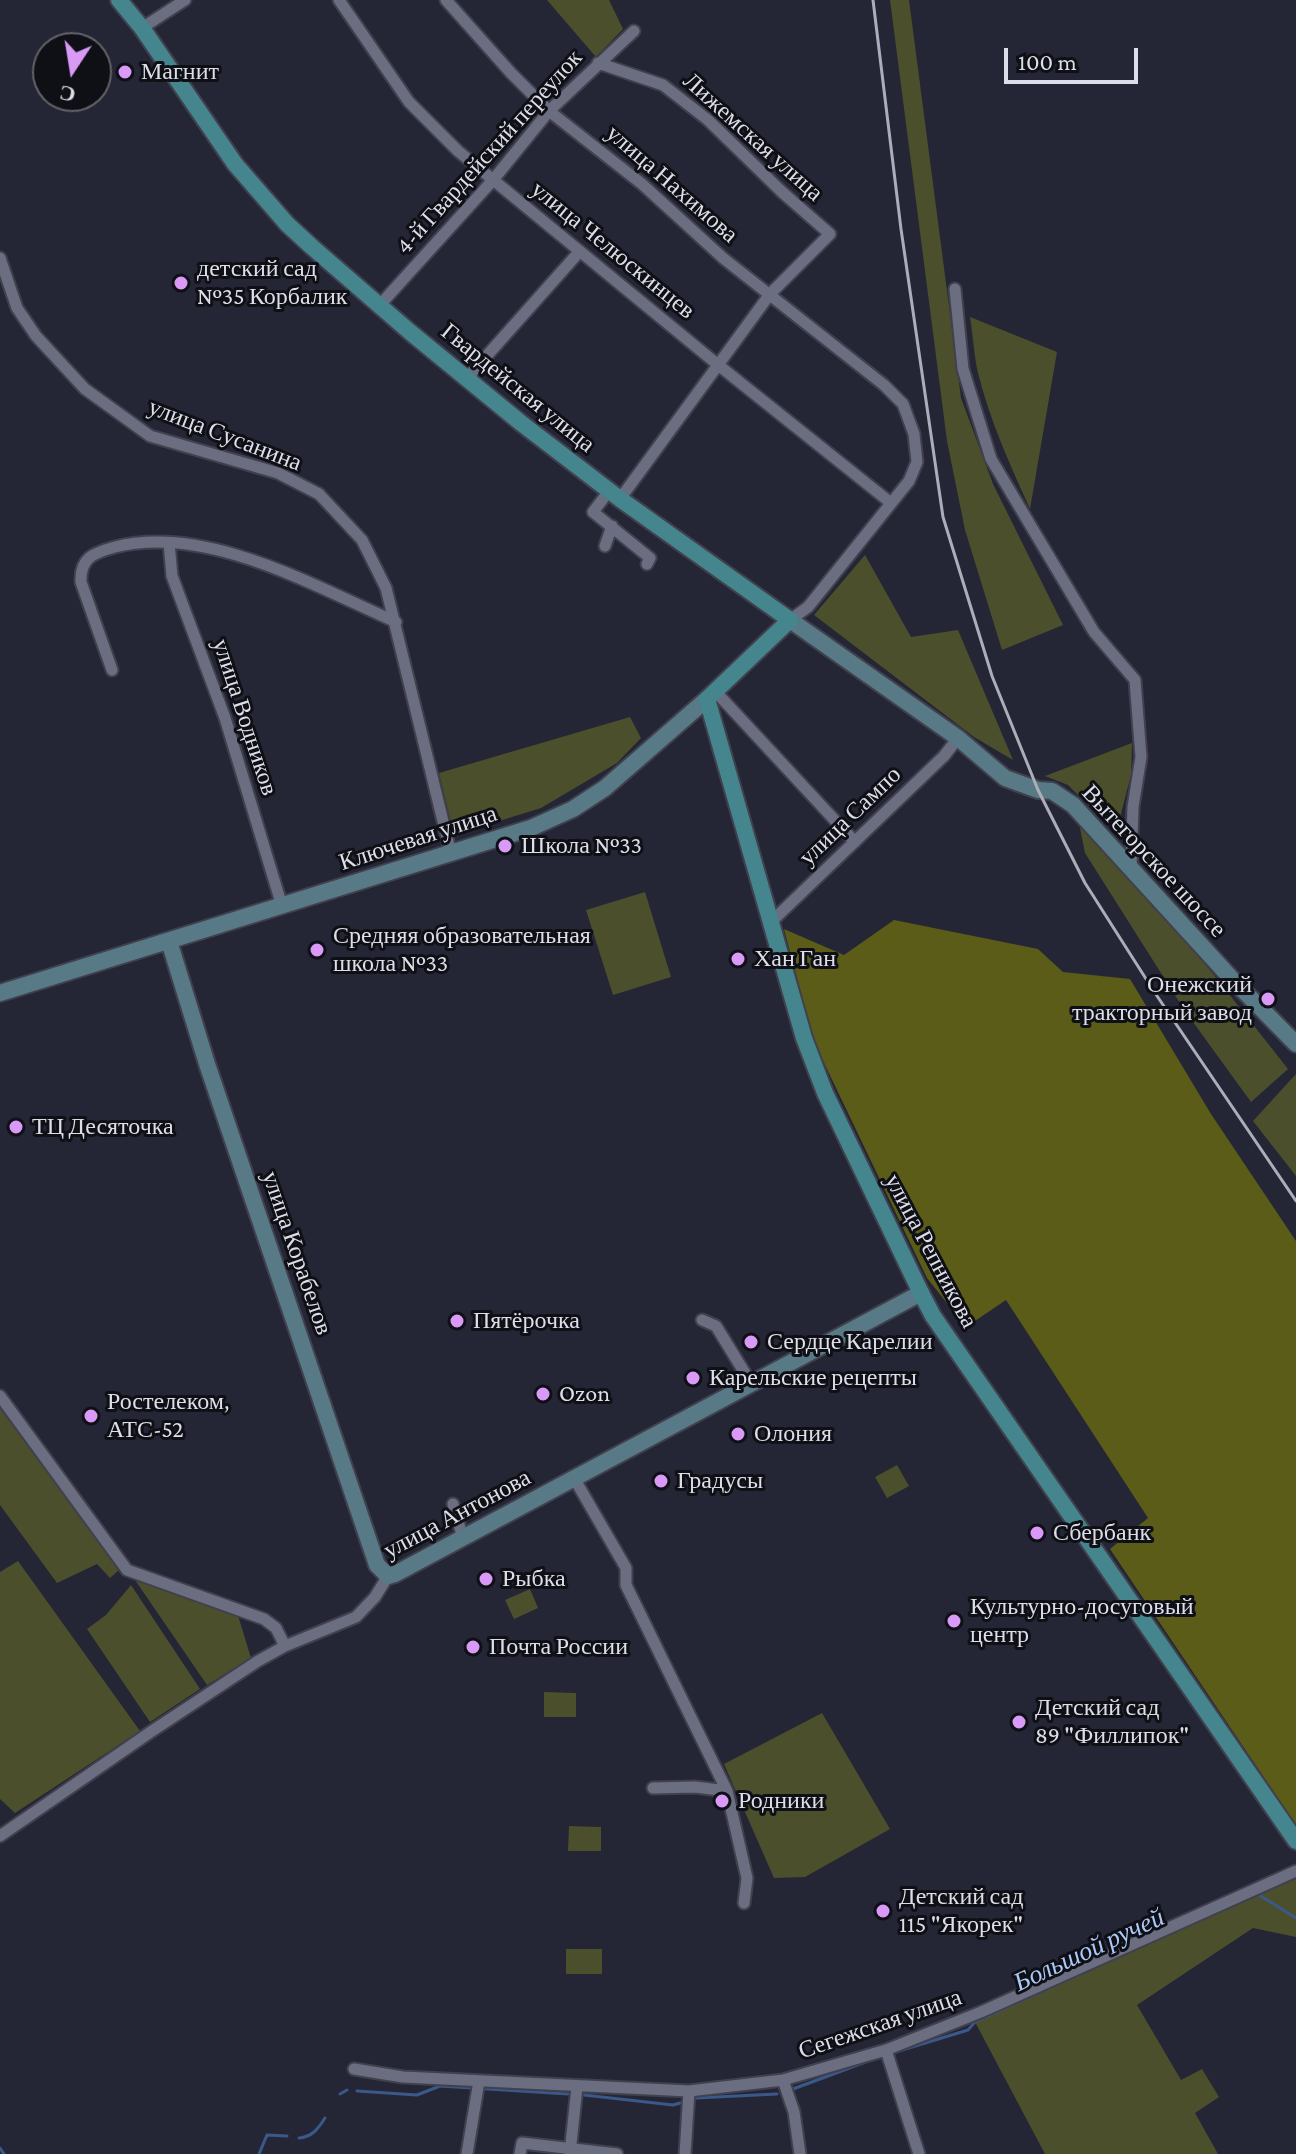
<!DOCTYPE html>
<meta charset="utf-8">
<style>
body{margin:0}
#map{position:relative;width:1296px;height:2154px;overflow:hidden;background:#242635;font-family:"Crimson Pro",serif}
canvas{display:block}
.north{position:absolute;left:32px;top:32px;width:80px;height:80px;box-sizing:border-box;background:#0f0f16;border:2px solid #61626a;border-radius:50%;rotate:192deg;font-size:22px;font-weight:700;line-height:32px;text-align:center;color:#dddee9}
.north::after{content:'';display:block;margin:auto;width:28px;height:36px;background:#d99af7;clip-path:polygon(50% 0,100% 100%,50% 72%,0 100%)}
.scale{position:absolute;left:1004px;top:48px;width:134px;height:36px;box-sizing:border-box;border:4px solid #dddee9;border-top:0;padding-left:10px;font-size:24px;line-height:28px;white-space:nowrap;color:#dddee9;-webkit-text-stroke:6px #0f0f16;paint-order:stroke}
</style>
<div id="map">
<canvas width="1296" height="2154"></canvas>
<div class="north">С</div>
<div class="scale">100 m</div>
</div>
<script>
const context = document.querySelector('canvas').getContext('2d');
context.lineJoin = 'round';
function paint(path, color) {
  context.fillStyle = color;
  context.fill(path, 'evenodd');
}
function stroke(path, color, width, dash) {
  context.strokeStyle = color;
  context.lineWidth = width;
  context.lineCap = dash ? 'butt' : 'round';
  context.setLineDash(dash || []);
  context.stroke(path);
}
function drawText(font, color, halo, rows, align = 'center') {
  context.font = font + ' "Crimson Pro",serif';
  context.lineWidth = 6;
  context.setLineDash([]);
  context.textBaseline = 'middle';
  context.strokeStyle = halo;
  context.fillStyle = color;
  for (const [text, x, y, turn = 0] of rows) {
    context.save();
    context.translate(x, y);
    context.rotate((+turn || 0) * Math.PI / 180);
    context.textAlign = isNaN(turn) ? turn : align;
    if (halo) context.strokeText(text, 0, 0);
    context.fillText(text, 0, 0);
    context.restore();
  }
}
const green = new Path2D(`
 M 547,0 L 609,0 L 623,29 L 596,57 Z
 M 890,0 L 909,0 L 961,398 L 993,484 L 1063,625 L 1002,650 L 965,530 L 947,441 Z
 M 970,317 L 1057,352 L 1030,509 C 1010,465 990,421 978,373 C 974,355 973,336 970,317 Z
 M 865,555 L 911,637 L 958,630 L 1013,760 L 974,737 L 814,615 Z
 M 630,717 L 641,738 L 617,763 L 541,808 L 454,835 L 439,773 Z
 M 1132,743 L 1131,775 L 1116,833 L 1068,785 L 1045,776 Z
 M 1079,823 L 1199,956 L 1288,1069 L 1251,1102 L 1185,1011 L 1085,853 Z
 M 645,892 L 671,977 L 613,995 L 586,910 Z
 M 1296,1074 L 1296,1176 L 1253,1121 Z
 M 0,1408 L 120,1569 L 110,1578 L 97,1564 L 57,1583 L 0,1505 Z
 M 897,1465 L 909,1486 L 887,1498 L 875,1477 Z
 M 18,1561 L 140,1731 L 15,1813 L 0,1799 L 0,1572 Z
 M 135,1580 L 237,1612 L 251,1658 L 207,1685 Z
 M 131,1585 L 200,1689 L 150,1722 L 87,1629 L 106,1615 Z
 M 530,1589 L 538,1608 L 514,1619 L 505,1600 Z
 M 544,1692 L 576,1693 L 576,1717 L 544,1717 Z
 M 822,1713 L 890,1829 L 805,1877 L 774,1878 L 724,1764 Z
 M 569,1826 L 601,1827 L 601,1851 L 568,1851 Z
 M 1296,1875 L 1296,1937 L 1253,1928 L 1137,2005 L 1181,2080 L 1202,2069 L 1219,2097 L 1195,2113 L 1218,2154 L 1045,2154 L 975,2022 Z
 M 566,1949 L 602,1949 L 602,1974 L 566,1974 Z`);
const forest = new Path2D(`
 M 894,920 L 1038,949 L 1063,972 L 1130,979 L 1211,1114 L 1296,1241 L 1296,1825 L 1110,1549 L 1148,1518 L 1006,1300 L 966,1327 L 927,1278 L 814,1042 L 784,929 L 844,955 Z`);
const stream = new Path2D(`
 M 1256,1893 L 1296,1918
 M 899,2051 L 968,2030 L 975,2022 L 1122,1955
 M 793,2089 L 871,2060
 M 357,2091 L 417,2095 L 440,2086 L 568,2094
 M 340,2094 L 347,2090
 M 584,2095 L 673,2105 L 680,2103
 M 696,2098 L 777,2094
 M 299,2138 C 312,2137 318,2129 325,2118
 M 0,2148 L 4,2154
 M 259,2154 L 267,2135 L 287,2136`);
const street = new Path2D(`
 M 339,0 L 409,102 L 458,151 L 717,364 L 891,503
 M 446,0 L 511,73 L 549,111 L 642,184 L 723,258 L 884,385 L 903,404 L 914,434 L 917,462 L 909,481 L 808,607 L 790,620
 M 142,28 L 185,0
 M 598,63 L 663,85 L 708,120 L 782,192 L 830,234 L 770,294 L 620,499
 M 0,258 L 17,308 L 36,336 L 85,389 L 150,436 L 278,473 L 319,494 L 362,540 L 386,588 L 451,854
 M 955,289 L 963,369 L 991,459 L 1094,632 L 1135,680 L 1141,757 L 1133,807 L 1131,869
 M 379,306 L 493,180 L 549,111 L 634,31
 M 467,378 L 580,251
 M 609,491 L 593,512 L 650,558 L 647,564
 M 169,543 L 172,576 L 225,718 L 282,906
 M 605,546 L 612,526
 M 112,670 L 81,582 C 80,558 93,553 115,547 C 206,524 314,586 396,622
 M 715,691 L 855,842
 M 771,922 L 944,756 L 958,738
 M 702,1320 L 716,1326 L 751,1383
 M 0,1396 L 127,1570 L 264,1619 L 276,1628 L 285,1646
 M 574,1478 L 626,1568 L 626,1585 L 727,1791 L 747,1878 L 744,1903
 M 453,1504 L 463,1538
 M 653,1788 L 695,1787 L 727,1791
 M 0,1836 L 152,1731 L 258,1661 L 285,1646 L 356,1617 L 375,1597 L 388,1576
 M 886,2050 L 919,2154
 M 354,2069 L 403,2077 L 689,2091 L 783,2080 L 886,2050 L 981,2012 L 1296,1871
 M 783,2080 L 794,2112 L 800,2154
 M 570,2153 L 577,2087
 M 467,2154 L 479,2081
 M 520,2154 L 522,2143 L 617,2154
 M 685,2154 L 689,2091`);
const secondary = new Path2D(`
 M 790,620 L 958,738 L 1005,778 L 1038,790 L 1052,791 L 1073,805 L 1230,977 L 1296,1044
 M 169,941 L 207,1064 L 377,1565 L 388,1576 L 395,1574 L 921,1293
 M 0,993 L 531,828 L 573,809 L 605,788 L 707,699`);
const primary = new Path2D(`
 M 119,0 L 142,28 L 235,164 L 287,224 L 312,247 L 410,332 L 521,423 L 620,499 L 790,620 L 707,699 L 804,1038 L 825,1093 L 921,1293 L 933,1316 L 1296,1841`);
const rail = new Path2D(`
 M 873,0 L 901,229 L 943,517 L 992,676 L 1038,790 L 1085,883 L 1155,993 L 1296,1201`);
const markers = [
 [125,72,8,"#d99af7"],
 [181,283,8,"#d99af7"],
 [505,846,8,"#d99af7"],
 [317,950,8,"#d99af7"],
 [738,959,8,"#d99af7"],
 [1268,999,8,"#d99af7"],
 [16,1127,8,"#d99af7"],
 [457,1321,8,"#d99af7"],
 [751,1342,8,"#d99af7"],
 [693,1378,8,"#d99af7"],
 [543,1394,8,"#d99af7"],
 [91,1416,8,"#d99af7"],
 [738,1434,8,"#d99af7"],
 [661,1481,8,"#d99af7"],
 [1037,1533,8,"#d99af7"],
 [486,1579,8,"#d99af7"],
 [954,1621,8,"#d99af7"],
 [473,1647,8,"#d99af7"],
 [1019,1722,8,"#d99af7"],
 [722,1801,8,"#d99af7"],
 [883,1911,8,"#d99af7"]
];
const poiNames = [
 ["Магнит",141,72],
 ["детский сад",197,269],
 ["№35 Корбалик",197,297],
 ["Школа №33",521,846],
 ["Средняя образовательная",333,936],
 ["школа №33",333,964],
 ["Хан Ган",754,959],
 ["Онежский",1252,985,"right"],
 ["тракторный завод",1252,1013,"right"],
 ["ТЦ Десяточка",32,1127],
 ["Пятёрочка",473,1321],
 ["Сердце Карелии",767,1342],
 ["Карельские рецепты",709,1378],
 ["Ozon",559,1394],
 ["Ростелеком,",107,1402],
 ["АТС-52",107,1430],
 ["Олония",754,1434],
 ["Градусы",677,1481],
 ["Сбербанк",1053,1533],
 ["Рыбка",502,1579],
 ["Культурно-досуговый",970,1607],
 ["центр",970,1635],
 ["Почта России",489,1647],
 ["Детский сад",1035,1708],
 ["89 \"Филлипок\"",1035,1736],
 ["Родники",738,1801],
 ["Детский сад",899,1897],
 ["115 \"Якорек\"",899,1925]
];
const streetNames = [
 ["Лижемская улица",753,137,42],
 ["4-й Гвардейский переулок",489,152,-48],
 ["улица Нахимова",672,184,41],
 ["улица Челюскинцев",613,250,39],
 ["Гвардейская улица",518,388,39],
 ["улица Сусанина",225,435,21],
 ["улица Водников",245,717,72],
 ["улица Сампо",850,816,-44],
 ["Ключевая улица",418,838,-18],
 ["Вытегорское шоссе",1154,861,47],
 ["улица Репникова",931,1251,62],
 ["улица Корабелов",297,1253,71],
 ["улица Антонова",457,1514,-28],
 ["Сегежская улица",880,2024,-19]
];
const waterNames = [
 ["Большой ручей",1089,1950,-25]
];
paint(green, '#4c4f2b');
paint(forest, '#5a5c18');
stroke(stream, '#3a598a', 3);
stroke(street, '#40404e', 15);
stroke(secondary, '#40404e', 20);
stroke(primary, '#40404e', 20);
stroke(street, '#6b6d80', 11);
stroke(secondary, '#587986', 16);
stroke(primary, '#45858d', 16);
stroke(rail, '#acadb9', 3);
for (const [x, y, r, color] of markers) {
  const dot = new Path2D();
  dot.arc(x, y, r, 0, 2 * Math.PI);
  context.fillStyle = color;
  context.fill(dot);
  stroke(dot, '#0f0f16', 3);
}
drawText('24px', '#dddee9', '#0f0f16', poiNames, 'left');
drawText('24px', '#dddee9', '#0f0f16', streetNames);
drawText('italic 26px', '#adc9f7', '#0f0f16', waterNames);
</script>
